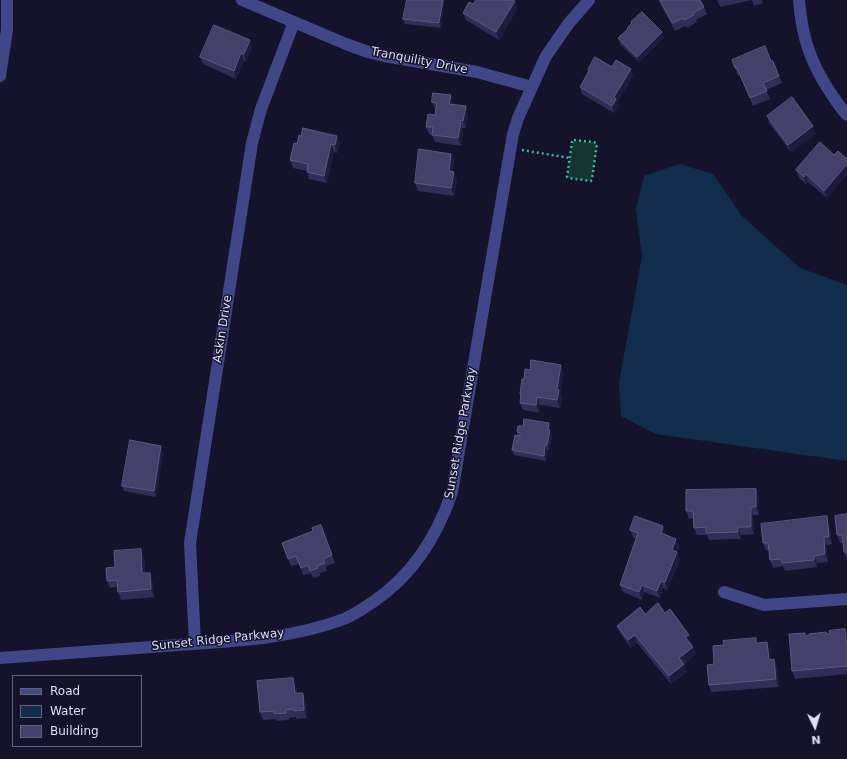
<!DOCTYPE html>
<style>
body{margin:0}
#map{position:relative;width:847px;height:759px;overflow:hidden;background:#14132b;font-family:"DejaVu Sans",sans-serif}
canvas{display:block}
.legend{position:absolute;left:12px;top:675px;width:130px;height:72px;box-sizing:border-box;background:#14132b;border:1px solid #65657f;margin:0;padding:5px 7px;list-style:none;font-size:12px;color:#dfdffd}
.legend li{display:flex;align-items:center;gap:8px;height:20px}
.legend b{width:20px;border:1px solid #65657f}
.north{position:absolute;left:795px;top:707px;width:40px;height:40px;-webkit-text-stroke:3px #14132b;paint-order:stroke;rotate:175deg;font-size:11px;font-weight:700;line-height:16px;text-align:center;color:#dfdffd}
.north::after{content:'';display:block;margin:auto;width:14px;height:18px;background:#dfdffd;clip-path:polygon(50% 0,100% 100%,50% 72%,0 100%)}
</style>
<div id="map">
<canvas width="847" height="759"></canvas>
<ul class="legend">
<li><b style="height:5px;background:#404788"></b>Road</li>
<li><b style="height:11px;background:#102e4c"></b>Water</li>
<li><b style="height:11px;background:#434069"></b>Building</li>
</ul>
<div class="north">N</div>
</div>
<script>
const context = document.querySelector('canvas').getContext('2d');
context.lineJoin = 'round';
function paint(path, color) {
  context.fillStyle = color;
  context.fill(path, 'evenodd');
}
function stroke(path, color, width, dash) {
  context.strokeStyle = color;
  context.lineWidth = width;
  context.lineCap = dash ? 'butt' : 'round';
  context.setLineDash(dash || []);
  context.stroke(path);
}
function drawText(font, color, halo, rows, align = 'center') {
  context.font = font + ' "DejaVu Sans",sans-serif';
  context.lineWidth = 3;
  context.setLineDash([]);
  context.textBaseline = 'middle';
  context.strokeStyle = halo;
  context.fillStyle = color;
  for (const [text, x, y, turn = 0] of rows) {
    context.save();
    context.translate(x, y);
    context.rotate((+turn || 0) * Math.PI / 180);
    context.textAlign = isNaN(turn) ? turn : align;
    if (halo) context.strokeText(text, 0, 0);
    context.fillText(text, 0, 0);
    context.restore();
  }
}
const green = new Path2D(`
 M 574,140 L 594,142 L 597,144 L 592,179 L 591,181 L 569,178 L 567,177 L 572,142 Z`);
const water = new Path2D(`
 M 679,164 L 713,174 L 742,216 L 800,268 L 847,285 L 847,461 L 656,434 L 621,416 L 619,383 L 642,256 L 636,209 L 644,176 Z`);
const path = new Path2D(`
 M 574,140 L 594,142 L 597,144 L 592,179 L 591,181 L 569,178 L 567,177 L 572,142 Z
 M 522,150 L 570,158`);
const minor = new Path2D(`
 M 242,0 L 346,44 L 368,52 L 384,56 L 477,72 L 532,87
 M 799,0 C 802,38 811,64 832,95 C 837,102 841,109 847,115
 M 0,76 L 7,30 L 7,0
 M 724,592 L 764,605 L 847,599
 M 195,643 L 190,543 L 252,143 L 261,109 L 294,22
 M 0,658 C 59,654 118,649 178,645 C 233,641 291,639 344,619 C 354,615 364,608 373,602 C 413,575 437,537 452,492 L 513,134 L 518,118 L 546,56 L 569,23 L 589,0`);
const wall = new Path2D(`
 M 445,0 L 441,28 L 405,24 L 403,19 Z
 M 660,0 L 700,0 L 704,7 L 707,14 L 696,20 L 697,22 L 687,28 L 686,26 L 675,31 L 661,5 Z
 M 717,0 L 752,0 L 720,7 Z
 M 752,0 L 762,0 L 763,3 L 754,6 Z
 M 515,1 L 517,9 L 499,40 L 466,20 L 463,13 L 473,4 Z
 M 631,22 L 662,32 L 664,37 L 639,62 L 620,44 L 618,38 L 628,29 L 627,28 L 632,23 Z
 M 252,48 L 246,62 L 244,61 L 236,79 L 203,64 L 200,57 Z
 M 732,60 L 771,61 L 779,76 L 782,83 L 766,90 L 770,99 L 753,106 L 740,75 L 738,76 Z
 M 612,67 L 633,76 L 617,103 L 619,106 L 614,113 L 582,94 L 580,87 L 588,72 L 588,70 Z
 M 432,102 L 453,103 L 453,104 L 468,114 L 466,128 L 462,128 L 463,131 L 461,146 L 435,142 L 432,135 L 429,134 L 426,127 L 435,115 L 436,110 L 435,110 Z
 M 767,116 L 816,134 L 791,152 L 769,123 Z
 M 820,142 L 827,198 L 808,182 L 806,184 L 799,178 L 796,170 Z
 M 340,143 L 337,153 L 334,152 L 327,183 L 309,179 L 307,171 L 293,168 L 290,160 L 297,144 Z
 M 451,154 L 454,162 L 452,172 L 457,180 L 454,196 L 418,191 L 415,183 Z
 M 563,373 L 560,393 L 562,397 L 560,408 L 540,405 L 539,413 L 523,410 L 520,403 L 521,397 L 520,394 Z
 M 551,428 L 550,431 L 552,436 L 549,450 L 547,450 L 546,461 L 514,455 L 512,450 L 518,436 L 517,432 Z
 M 163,451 L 156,497 L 124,491 L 122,486 Z
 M 756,489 L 759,497 L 759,515 L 753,515 L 754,534 L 741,535 L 741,539 L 709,540 L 707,535 L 697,535 L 694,528 L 694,518 L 689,519 L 686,511 Z
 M 847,514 L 847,560 L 844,552 L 843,543 L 840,543 L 837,535 Z
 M 829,524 L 832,544 L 826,545 L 828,562 L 817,563 L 817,567 L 785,571 L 783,566 L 773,568 L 770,560 L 769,550 L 766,551 L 763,543 Z
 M 321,525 L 335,563 L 326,566 L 327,571 L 320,573 L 320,576 L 313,578 L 311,573 L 303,575 L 299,564 L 291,566 L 282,543 L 313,531 Z
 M 663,526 L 665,534 L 679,546 L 677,552 L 680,560 L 667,590 L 663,588 L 660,598 L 644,592 L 642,600 L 623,592 L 620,585 L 631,554 L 631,553 L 636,539 L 633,537 L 630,530 Z
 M 144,557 L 145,573 L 150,573 L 152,580 L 154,597 L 121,600 L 118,592 L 117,587 L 110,588 L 107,581 L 115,567 Z
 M 665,613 L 691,642 L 690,643 L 693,647 L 696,654 L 684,664 L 687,672 L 671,684 L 637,643 L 631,648 L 620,633 L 617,626 L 645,614 Z
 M 845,629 L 847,634 L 847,674 L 795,679 L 792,671 L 806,636 L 830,634 Z
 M 758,643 L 770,650 L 771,660 L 774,659 L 777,667 L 779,687 L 711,692 L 709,685 L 714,664 Z
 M 293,678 L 296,686 L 297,693 L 305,700 L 307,718 L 296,719 L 296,717 L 289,718 L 289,720 L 277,721 L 276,719 L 263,720 L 260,712 Z`);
const shadedWall = new Path2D(`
 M 443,0 L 445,0 L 441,28 L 439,23 Z
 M 515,1 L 517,9 L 499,40 L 496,32 Z
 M 662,32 L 664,37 L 639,62 L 637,57 Z
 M 250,40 L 252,48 L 246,62 L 244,54 Z
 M 241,53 L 244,61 L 236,79 L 234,71 Z
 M 631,69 L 633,76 L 617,103 L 619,106 L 614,113 L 612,106 L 614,97 Z
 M 451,95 L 453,103 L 452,111 L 449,104 Z
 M 466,106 L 468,114 L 466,128 L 463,121 Z
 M 458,120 L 460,126 L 461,123 L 463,131 L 461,146 L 458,138 Z
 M 813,126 L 816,134 L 791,152 L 788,145 Z
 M 337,136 L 340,143 L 337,153 L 335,145 Z
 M 331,144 L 334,152 L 327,183 L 324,176 Z
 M 451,154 L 454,162 L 451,179 L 449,171 Z
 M 847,164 L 847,175 L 827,198 L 824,191 Z
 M 454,172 L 457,180 L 454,196 L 451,188 Z
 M 806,174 L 808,182 L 806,184 L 804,177 Z
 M 561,365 L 563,373 L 560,393 L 562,397 L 560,408 L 557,400 L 557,389 Z
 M 537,397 L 540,405 L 539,413 L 536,405 Z
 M 549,423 L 551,428 L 550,431 L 552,436 L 549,450 L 547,445 L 548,430 Z
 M 545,445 L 547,450 L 546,461 L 544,456 Z
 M 161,446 L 163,451 L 156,497 L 154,491 Z
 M 756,489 L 759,497 L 759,515 L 756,507 Z
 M 751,507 L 753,515 L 754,534 L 751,527 Z
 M 827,516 L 829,524 L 832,544 L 829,537 Z
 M 663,526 L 665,534 L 664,540 L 661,533 Z
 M 738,527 L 741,535 L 741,539 L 738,532 Z
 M 824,537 L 826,545 L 828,562 L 825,554 Z
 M 676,539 L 679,546 L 677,552 L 680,560 L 667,590 L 665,582 L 672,550 Z
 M 141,549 L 144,557 L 145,581 L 142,573 Z
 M 814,556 L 817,563 L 817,567 L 814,560 Z
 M 150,573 L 152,580 L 154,597 L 151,589 Z
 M 661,581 L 663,588 L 660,598 L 657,591 Z
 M 642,585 L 644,592 L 642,600 L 639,592 Z
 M 845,629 L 847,634 L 847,650 Z
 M 635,635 L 637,643 L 631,648 L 628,640 Z
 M 689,635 L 691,642 L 688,645 L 685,637 Z
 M 767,642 L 770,650 L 772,667 L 769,660 Z
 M 693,647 L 696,654 L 682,665 L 679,658 Z
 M 774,659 L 777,667 L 779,687 L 776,679 Z
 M 684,664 L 687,672 L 671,684 L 669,676 Z
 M 293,678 L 296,686 L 297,701 L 295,693 Z
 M 303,693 L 305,700 L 307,718 L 304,710 Z`);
const building = new Path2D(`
 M 407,0 L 443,0 L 439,23 L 403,19 Z
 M 476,0 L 512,0 L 515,1 L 496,32 L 463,13 L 469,2 L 473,4 Z
 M 660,0 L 700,0 L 704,7 L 693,13 L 694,15 L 684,20 L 683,18 L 673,23 Z
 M 642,12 L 662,32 L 637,57 L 618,38 L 628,29 L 627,28 L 632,23 L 631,22 Z
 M 214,25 L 250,40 L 244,54 L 241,53 L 234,71 L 200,57 Z
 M 765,46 L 771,61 L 773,61 L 779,76 L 763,83 L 767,91 L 750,98 L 737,68 L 735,68 L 732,60 Z
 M 595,57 L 612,67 L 616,60 L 631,69 L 614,97 L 616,99 L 612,106 L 580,87 L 589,71 L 588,70 Z
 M 433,93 L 451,95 L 449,104 L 466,106 L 463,121 L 458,120 L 458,123 L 461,123 L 458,138 L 432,135 L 433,127 L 426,127 L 428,114 L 435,115 L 437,103 L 432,102 Z
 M 792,97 L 813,126 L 788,145 L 767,116 Z
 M 303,128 L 337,136 L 335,145 L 331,144 L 324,176 L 307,172 L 308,164 L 290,160 L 294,143 L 297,144 L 299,135 L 301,136 Z
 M 820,142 L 834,155 L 838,151 L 847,159 L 847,164 L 824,191 L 806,174 L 804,177 L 796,170 Z
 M 419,149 L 451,154 L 449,171 L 454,172 L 451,188 L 415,183 Z
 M 531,360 L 561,365 L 557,389 L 559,390 L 557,400 L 537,397 L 536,405 L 520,403 L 521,394 L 520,394 L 522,379 L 524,379 L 525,369 L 530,370 Z
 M 524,419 L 549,423 L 548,430 L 550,430 L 547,445 L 545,445 L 544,456 L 512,450 L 515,435 L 520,436 L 520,433 L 517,432 L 518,426 L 523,426 Z
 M 130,440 L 161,446 L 154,491 L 122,486 Z
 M 756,489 L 756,507 L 751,507 L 751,527 L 738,527 L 738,532 L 706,533 L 706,527 L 694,528 L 693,511 L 686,511 L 686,490 Z
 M 847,514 L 847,552 L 844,552 L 842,535 L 837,535 L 835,516 Z
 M 635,516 L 663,526 L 661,533 L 676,539 L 672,550 L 677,552 L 665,582 L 661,581 L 657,591 L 642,585 L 639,592 L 620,585 L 631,553 L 638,533 L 630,530 Z
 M 827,516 L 829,537 L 824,537 L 825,554 L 814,556 L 814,560 L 782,563 L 781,559 L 770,560 L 768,543 L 763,543 L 761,524 Z
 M 321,525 L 332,555 L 323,559 L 325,563 L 317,566 L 318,568 L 310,571 L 308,565 L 301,568 L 296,556 L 288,559 L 282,543 L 313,531 L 312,528 Z
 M 141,549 L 142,573 L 150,573 L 151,589 L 118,592 L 117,580 L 107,581 L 106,568 L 115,567 L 114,551 Z
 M 658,603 L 665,613 L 670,609 L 689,635 L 685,637 L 693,647 L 679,658 L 684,664 L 669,676 L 635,635 L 628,640 L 617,626 L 640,607 L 645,614 Z
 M 845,629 L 847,650 L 847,666 L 792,671 L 789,634 L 805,633 L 805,636 L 809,635 L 809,634 L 826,632 L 827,634 L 830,634 L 829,631 Z
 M 756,638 L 756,643 L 767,642 L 769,660 L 774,659 L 776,679 L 709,685 L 707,665 L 714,664 L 713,646 L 724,645 L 723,641 Z
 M 293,678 L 295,693 L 303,693 L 304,710 L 294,711 L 293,709 L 286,710 L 286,713 L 274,714 L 274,711 L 260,712 L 257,681 Z`);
const streetNames = [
 ["Tranquility Drive",419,61,11],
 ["Askin Drive",223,329,-81],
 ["Sunset Ridge Parkway",461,433,-80],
 ["Sunset Ridge Parkway",218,640,-6]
];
paint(green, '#163530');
paint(water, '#102e4c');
stroke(path, '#37b9a0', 2.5, [2, 3]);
stroke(minor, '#404788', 12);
paint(wall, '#302d57');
paint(shadedWall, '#1d1b3e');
paint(building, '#434069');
stroke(building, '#5b5980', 1);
drawText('12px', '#dfdffd', '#14132b', streetNames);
</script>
